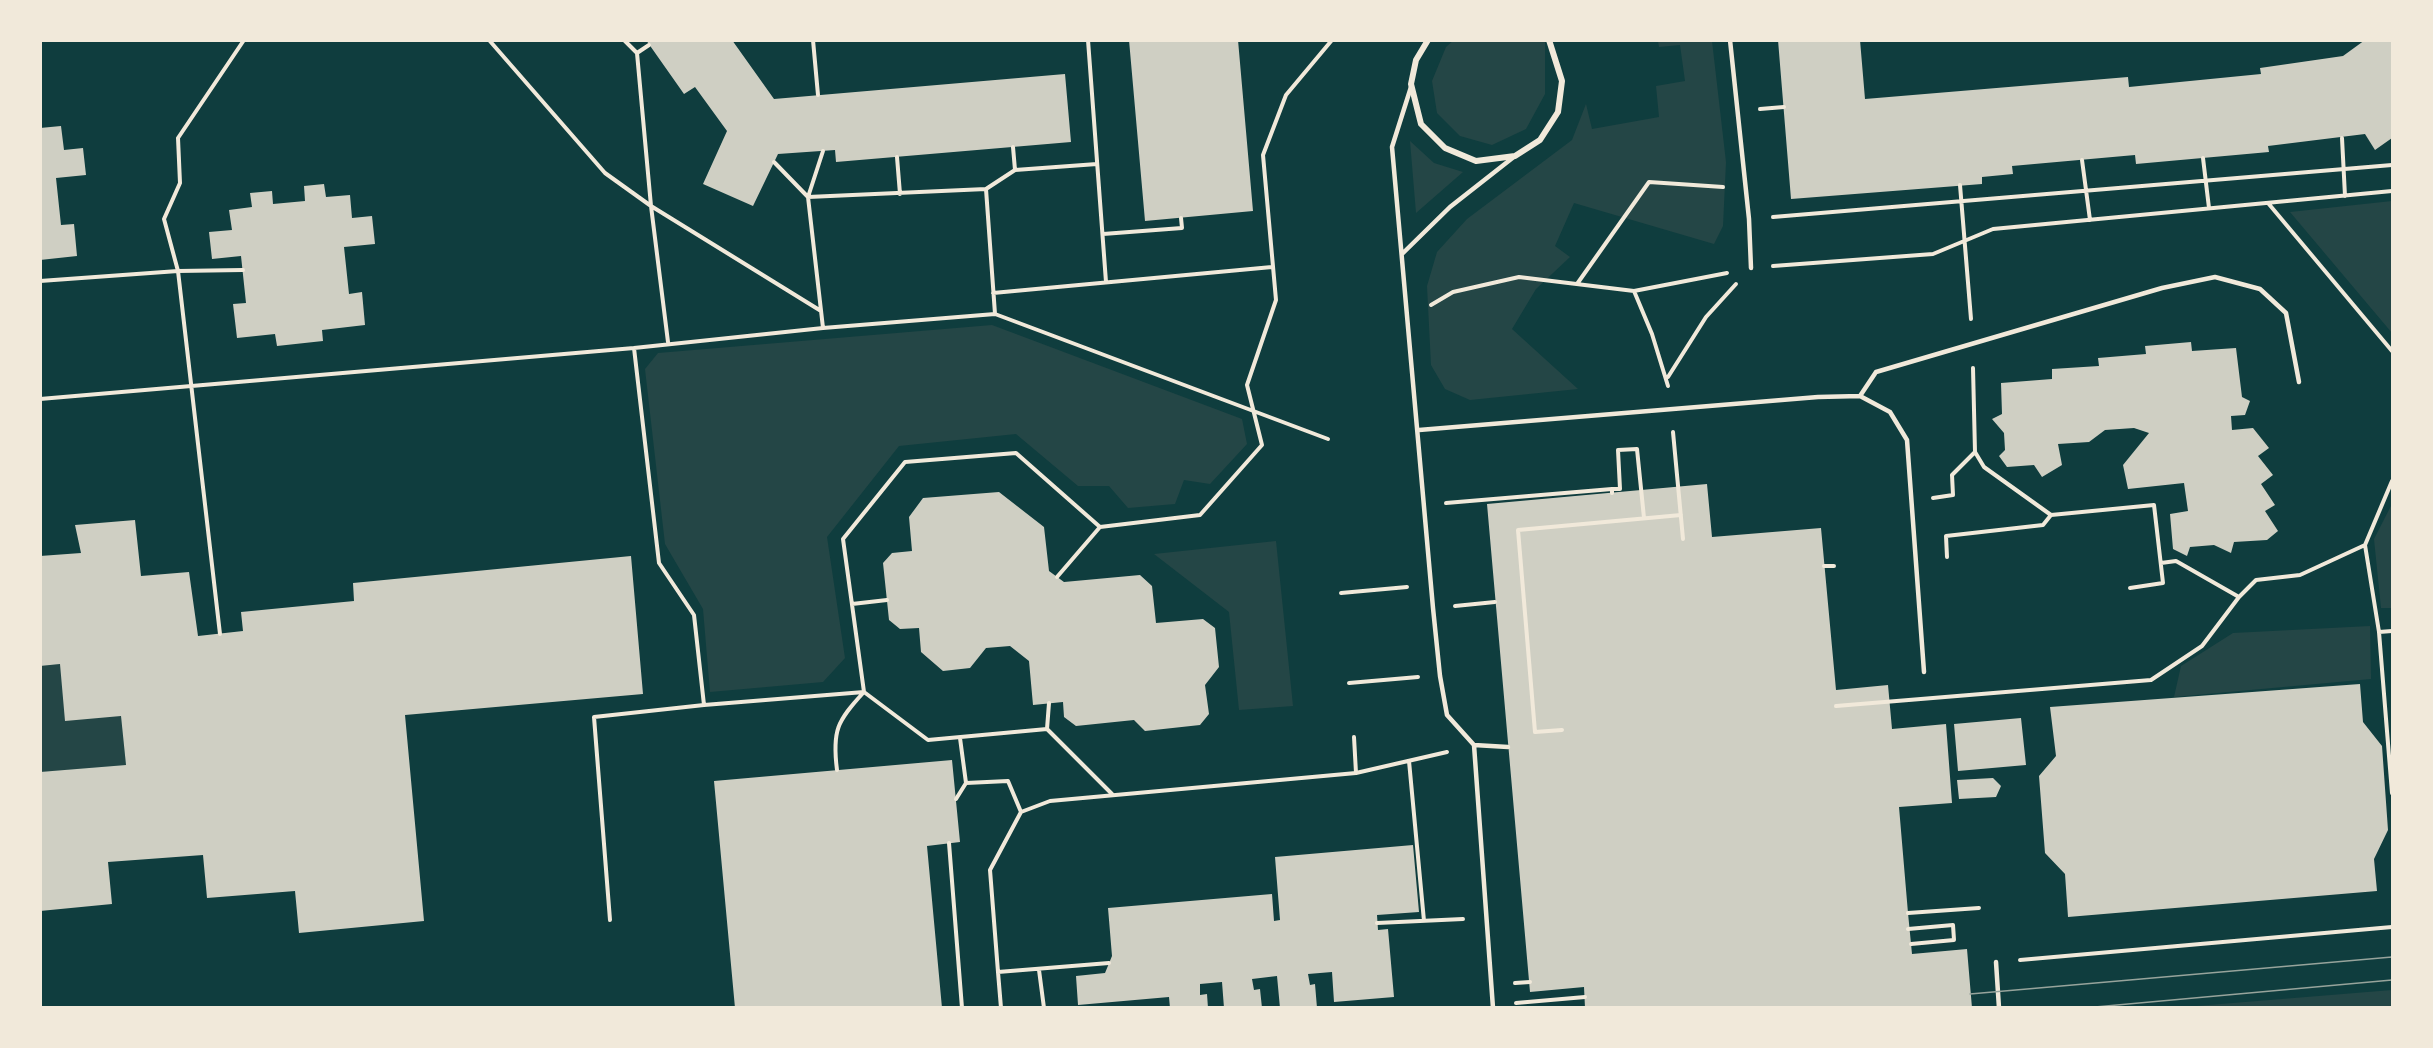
<!DOCTYPE html>
<style>
body{margin:0}
#map{position:relative;width:2433px;height:1048px;overflow:hidden;background:#0f3d3e;font-family:"Times New Roman",serif}
canvas{display:block}
.frame{position:absolute;inset:0;border:42px solid #f1e9da;pointer-events:none}
</style>
<div id="map">
<canvas width="2433" height="1048"></canvas>
<div class="frame"></div>
</div>
<script>
const context = document.querySelector('canvas').getContext('2d');
context.lineJoin = 'round';
function paint(path, color) {
  context.fillStyle = color;
  context.fill(path, 'evenodd');
}
function stroke(path, color, width, dash) {
  context.strokeStyle = color;
  context.lineWidth = width;
  context.lineCap = dash ? 'butt' : 'round';
  context.setLineDash(dash || []);
  context.stroke(path);
}
const green = new Path2D(`
 M 1454,40 L 1545,41 L 1545,94 L 1526,129 L 1492,145 L 1460,136 L 1437,113 L 1432,81 L 1446,47 Z
 M 1658,41 L 1712,41 L 1726,162 L 1723,226 L 1714,244 L 1574,203 L 1555,246 L 1570,257 L 1536,289 L 1512,329 L 1578,389 L 1470,400 L 1445,389 L 1431,365 L 1427,286 L 1437,252 L 1467,219 L 1572,140 L 1586,104 L 1592,129 L 1659,117 L 1656,86 L 1685,81 L 1680,45 L 1659,47 Z
 M 1410,141 L 1434,163 L 1463,172 L 1416,213 Z
 M 2392,201 L 2392,333 L 2290,212 Z
 M 992,325 L 1242,419 L 1247,444 L 1210,484 L 1184,480 L 1175,504 L 1128,508 L 1109,486 L 1078,486 L 1016,434 L 899,446 L 827,537 L 845,658 L 823,682 L 710,692 L 703,609 L 665,544 L 645,369 L 658,353 Z
 M 2392,504 L 2392,608 L 2381,608 L 2374,539 Z
 M 1276,541 L 1293,706 L 1239,710 L 1229,612 L 1154,554 Z
 M 2370,626 L 2371,679 L 2174,697 L 2181,666 L 2233,633 Z
 M 60,664 L 121,716 L 126,765 L 41,772 L 41,666 Z
 M 2392,990 L 2392,1007 L 2184,1007 Z`);
const building = new Path2D(`
 M 646,40 L 732,40 L 774,99 L 1065,74 L 1071,142 L 836,162 L 835,150 L 778,154 L 753,206 L 703,184 L 727,131 L 695,87 L 684,94 Z
 M 1129,40 L 1238,40 L 1253,211 L 1145,221 Z
 M 1778,40 L 1860,40 L 1865,99 L 2128,77 L 2129,87 L 2261,74 L 2260,68 L 2343,56 L 2365,40 L 2392,40 L 2392,138 L 2375,150 L 2365,134 L 2268,146 L 2269,152 L 2136,164 L 2135,155 L 2012,166 L 2013,174 L 1982,177 L 1982,184 L 1791,199 Z
 M 61,126 L 64,150 L 83,148 L 86,175 L 56,178 L 61,225 L 74,224 L 77,256 L 40,260 L 40,128 Z
 M 324,184 L 326,197 L 350,195 L 352,218 L 372,216 L 375,244 L 344,247 L 349,294 L 362,292 L 365,325 L 322,330 L 323,341 L 277,346 L 275,334 L 237,338 L 233,304 L 246,303 L 241,256 L 212,259 L 209,232 L 232,230 L 229,210 L 252,207 L 250,193 L 272,191 L 273,204 L 305,201 L 304,186 Z
 M 2191,342 L 2192,351 L 2236,348 L 2242,397 L 2250,401 L 2245,415 L 2231,416 L 2232,430 L 2253,428 L 2269,448 L 2258,456 L 2273,475 L 2261,484 L 2275,505 L 2265,511 L 2278,531 L 2267,540 L 2234,542 L 2231,553 L 2214,545 L 2190,547 L 2187,556 L 2173,549 L 2170,514 L 2188,511 L 2184,483 L 2128,489 L 2123,465 L 2149,433 L 2134,428 L 2105,430 L 2089,442 L 2058,444 L 2062,465 L 2042,477 L 2034,465 L 2007,467 L 1999,456 L 2005,450 L 2004,433 L 1992,419 L 2002,414 L 2001,383 L 2052,379 L 2052,369 L 2099,366 L 2098,358 L 2146,354 L 2145,346 Z
 M 1707,484 L 1712,537 L 1821,528 L 1836,690 L 1888,685 L 1892,729 L 1946,724 L 1952,803 L 1899,807 L 1908,913 L 1912,954 L 1967,949 L 1972,1008 L 1585,1008 L 1584,987 L 1530,992 L 1487,504 Z
 M 999,492 L 1044,527 L 1049,571 L 1064,582 L 1140,575 L 1152,586 L 1156,623 L 1203,619 L 1215,628 L 1219,667 L 1205,685 L 1209,714 L 1200,725 L 1145,731 L 1134,720 L 1076,726 L 1064,717 L 1063,702 L 1033,705 L 1029,661 L 1010,646 L 986,648 L 970,668 L 943,671 L 921,652 L 919,628 L 900,629 L 889,620 L 883,563 L 892,553 L 912,551 L 909,517 L 923,498 Z
 M 135,520 L 141,576 L 189,572 L 198,636 L 243,631 L 241,612 L 354,601 L 353,583 L 631,556 L 643,694 L 405,715 L 424,921 L 299,933 L 295,891 L 207,898 L 203,855 L 108,862 L 112,904 L 40,911 L 40,772 L 126,765 L 121,716 L 65,721 L 60,664 L 40,666 L 40,556 L 81,553 L 75,525 Z
 M 2360,684 L 2363,722 L 2382,746 L 2388,830 L 2374,859 L 2377,891 L 2068,917 L 2065,874 L 2045,853 L 2039,776 L 2056,756 L 2050,707 Z
 M 2021,718 L 2026,765 L 1958,771 L 1954,724 Z
 M 952,760 L 960,842 L 927,846 L 942,1008 L 735,1008 L 714,781 Z
 M 1993,778 L 2001,786 L 1996,797 L 1959,799 L 1957,780 Z
 M 1413,845 L 1419,912 L 1377,915 L 1378,930 L 1388,929 L 1394,997 L 1334,1002 L 1332,972 L 1308,974 L 1310,985 L 1315,984 L 1317,1008 L 1280,1008 L 1277,976 L 1252,979 L 1254,990 L 1260,989 L 1262,1008 L 1224,1008 L 1222,982 L 1200,984 L 1200,995 L 1207,994 L 1208,1008 L 1170,1008 L 1169,997 L 1078,1005 L 1076,976 L 1105,973 L 1112,956 L 1108,908 L 1272,894 L 1274,921 L 1280,920 L 1275,857 Z`);
const path = new Path2D(`
 M 489,40 L 605,173 L 651,206 L 668,342
 M 624,40 L 637,53 L 651,206 L 821,311
 M 813,40 L 818,95
 M 1088,40 L 1106,282
 M 637,53 L 649,45
 M 1760,109 L 1784,107
 M 2342,138 L 2345,196
 M 1013,147 L 1015,170
 M 823,151 L 808,197 L 823,328
 M 897,157 L 900,194
 M 2203,158 L 2209,208
 M 2082,160 L 2090,220
 M 774,162 L 808,197 L 986,189 L 1015,170 L 1097,164
 M 1960,185 L 1971,319
 M 986,189 L 995,314
 M 2268,203 L 2392,351
 M 1773,217 L 2392,165
 M 1103,234 L 1182,228 L 1181,218
 M 1773,266 L 1933,254 L 1993,229 L 2392,191
 M 40,281 L 178,271 L 243,270
 M 1577,284 L 1649,182 L 1723,187
 M 1634,291 L 1727,273
 M 993,293 L 1272,267
 M 1431,305 L 1453,292 L 1519,277 L 1634,291 L 1652,334 L 1668,386
 M 634,348 L 659,563 L 694,615 L 704,705
 M 1973,368 L 1975,452 L 1984,467 L 2051,515 L 2154,505 L 2163,583 L 2130,588
 M 1668,377 L 1706,317 L 1736,284
 M 40,399 L 634,348 L 823,328 L 995,314 L 1328,439
 M 1673,432 L 1683,539
 M 2392,481 L 2365,545 L 2379,632 L 2392,793
 M 1612,493 L 1612,489 L 1620,489 L 1618,450 L 1637,449 L 1644,518
 M 1933,498 L 1953,495 L 1952,475 L 1975,452
 M 1446,503 L 1612,489
 M 1947,557 L 1946,536 L 2043,525 L 2051,515
 M 2161,563 L 2176,561 L 2239,597
 M 1824,566 L 1834,566
 M 1057,577 L 1100,527
 M 1341,593 L 1407,587
 M 852,604 L 887,600
 M 1455,606 L 1495,602
 M 2379,632 L 2392,631
 M 220,634 L 178,271 L 164,219 L 180,183 L 178,138 L 244,40
 M 1349,683 L 1418,677
 M 1836,706 L 2151,680 L 2202,646 L 2239,597 L 2256,580 L 2300,575 L 2365,545
 M 1047,729 L 1049,703
 M 1562,730 L 1535,732 L 1518,530 L 1681,515
 M 1354,737 L 1356,773
 M 960,738 L 966,783
 M 1409,761 L 1424,921
 M 837,770 C 832,731 837,721 864,692 L 843,539 L 905,462 L 1016,453 L 1100,527 L 1200,515 L 1262,445 L 1247,385 L 1276,300 L 1263,155 L 1286,95 L 1332,40
 M 956,799 L 966,783 L 1008,781 L 1021,812
 M 949,843 L 962,1008
 M 1908,913 L 1979,908
 M 610,920 L 594,717 L 704,705 L 864,692 L 928,740 L 1047,729 L 1112,794
 M 1377,923 L 1463,919
 M 1908,929 L 1953,925 L 1954,940 L 1911,944
 M 2020,960 L 2392,927
 M 1109,963 L 998,972 L 990,870 L 1021,812 L 1050,801 L 1356,773 L 1447,752
 M 1039,970 L 1044,1008
 M 998,972 L 1001,1008
 M 1515,983 L 1530,982
 M 1516,1003 L 1585,997`);
const service = new Path2D(`
 M 1730,40 L 1749,219 L 1751,268
 M 1411,87 L 1392,147 L 1433,608 L 1440,676 L 1447,715 L 1474,745 L 1493,1008
 M 1402,254 L 1450,207 L 1515,156
 M 1860,396 L 1876,372 L 2162,288 L 2215,277 L 2260,289 L 2286,313 L 2299,382
 M 1419,430 L 1818,397 L 1860,396 L 1890,412 L 1907,440 L 1924,672
 M 1474,745 L 1508,747
 M 1996,962 L 1999,1008`);
const minor = new Path2D(`
 M 1428,40 L 1416,60 L 1411,84 L 1421,124 L 1445,148 L 1476,161 L 1515,156 L 1540,140 L 1558,112 L 1562,81 L 1549,40`);
const tram = new Path2D(`
 M 1970,994 L 2392,957
 M 2084,1008 L 2392,980`);
paint(green, '#244646');
paint(building, '#cfcfc3');
stroke(path, '#f1e9da', 4);
stroke(service, '#f1e9da', 4.5);
stroke(minor, '#f1e9da', 6);
stroke(tram, '#97a49c', 1.5);
</script>
